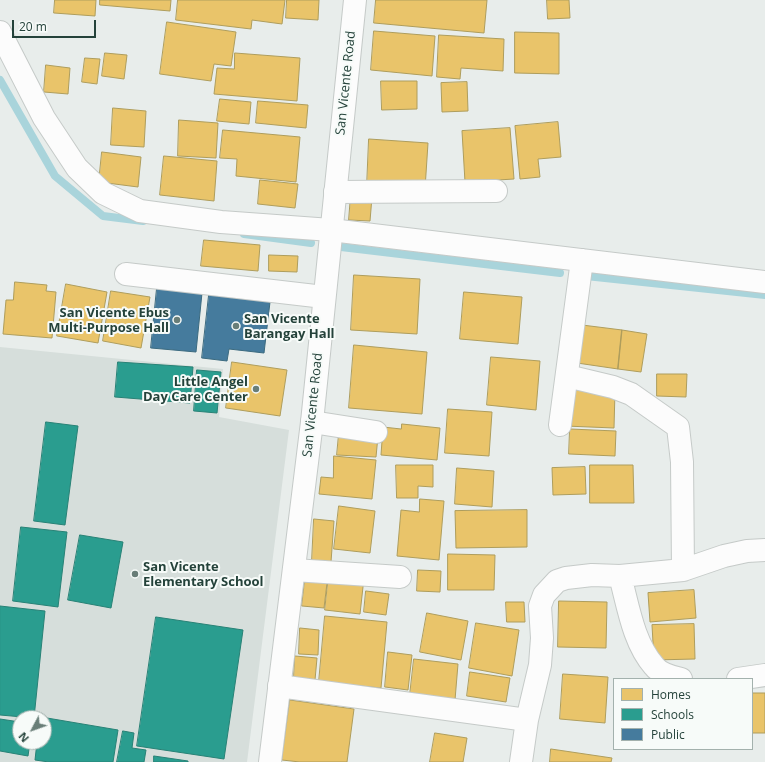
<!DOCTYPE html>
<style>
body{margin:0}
#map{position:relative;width:765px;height:762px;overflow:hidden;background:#e8edeb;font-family:"Open Sans",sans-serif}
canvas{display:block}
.legend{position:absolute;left:613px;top:678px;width:140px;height:72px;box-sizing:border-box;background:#f7fbf9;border:1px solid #a3b1ad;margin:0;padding:5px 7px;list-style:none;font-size:12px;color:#24423a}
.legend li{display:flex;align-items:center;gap:8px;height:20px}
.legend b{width:20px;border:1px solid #a3b1ad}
.north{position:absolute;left:12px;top:710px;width:40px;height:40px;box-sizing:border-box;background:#f7fbf9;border:1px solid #a3b1ad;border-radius:50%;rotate:229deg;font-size:11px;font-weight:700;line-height:16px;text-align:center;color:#24423a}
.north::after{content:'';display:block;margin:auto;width:14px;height:18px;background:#697e78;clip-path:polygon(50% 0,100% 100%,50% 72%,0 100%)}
.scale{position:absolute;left:12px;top:20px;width:84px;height:18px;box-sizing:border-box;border:2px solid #24423a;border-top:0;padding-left:5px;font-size:12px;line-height:14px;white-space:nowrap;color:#24423a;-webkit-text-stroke:3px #f7fbf9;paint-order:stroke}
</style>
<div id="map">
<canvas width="765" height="762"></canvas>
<ul class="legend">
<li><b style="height:11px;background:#e9c46a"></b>Homes</li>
<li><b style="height:11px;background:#2a9d8f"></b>Schools</li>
<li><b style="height:11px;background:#457b9d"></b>Public</li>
</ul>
<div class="north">N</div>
<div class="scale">20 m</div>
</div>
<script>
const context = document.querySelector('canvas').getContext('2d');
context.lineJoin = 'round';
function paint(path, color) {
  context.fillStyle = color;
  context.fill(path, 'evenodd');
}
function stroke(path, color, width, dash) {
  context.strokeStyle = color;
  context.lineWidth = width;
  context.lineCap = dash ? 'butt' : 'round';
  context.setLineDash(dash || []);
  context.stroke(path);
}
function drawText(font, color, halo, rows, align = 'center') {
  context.font = font + ' "Open Sans",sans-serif';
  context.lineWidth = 4;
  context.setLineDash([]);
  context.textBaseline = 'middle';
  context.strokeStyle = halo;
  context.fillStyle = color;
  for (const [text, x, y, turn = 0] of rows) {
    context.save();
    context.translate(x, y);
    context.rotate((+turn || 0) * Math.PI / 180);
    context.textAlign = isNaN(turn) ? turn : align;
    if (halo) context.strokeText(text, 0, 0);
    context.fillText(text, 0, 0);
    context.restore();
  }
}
const built = new Path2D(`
 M 0,347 L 223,369 L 219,417 L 289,430 L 247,762 L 0,762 ZM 20,718 L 44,718 L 44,742 L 20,742 Z`);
const homes = new Path2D(`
 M 55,0 L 96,0 L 95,16 L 54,13 Z
 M 100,0 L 171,0 L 170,11 L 100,5 Z
 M 178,0 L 285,0 L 282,24 L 252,20 L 251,29 L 176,20 Z
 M 287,0 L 319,0 L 318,20 L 286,18 Z
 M 376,0 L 487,0 L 484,33 L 374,23 Z
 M 547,0 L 569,0 L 570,18 L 548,19 Z
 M 167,22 L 236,32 L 231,66 L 214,64 L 211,81 L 160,74 Z
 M 374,31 L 435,36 L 432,76 L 371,70 Z
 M 515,32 L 559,33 L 559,74 L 515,73 Z
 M 439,35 L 504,39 L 503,71 L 461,68 L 460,79 L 437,77 Z
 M 105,53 L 127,55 L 124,79 L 102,76 Z
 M 235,53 L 300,58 L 297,101 L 214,94 L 217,68 L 234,69 Z
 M 85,58 L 100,59 L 97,84 L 82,82 Z
 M 46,65 L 70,68 L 68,94 L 44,92 Z
 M 381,81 L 417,81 L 417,109 L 382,110 Z
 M 467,82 L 468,111 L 442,112 L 441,83 Z
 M 220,99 L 251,102 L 249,124 L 217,121 Z
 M 258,101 L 308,105 L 306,128 L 256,123 Z
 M 113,108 L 146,111 L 144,147 L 111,145 Z
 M 179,120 L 218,123 L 216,158 L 178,156 Z
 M 558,122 L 561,157 L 538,159 L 540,177 L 520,179 L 515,126 Z
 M 510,128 L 514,179 L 465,182 L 462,131 Z
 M 223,130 L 300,137 L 296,182 L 236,176 L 237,159 L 220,158 Z
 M 369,139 L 428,143 L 425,189 L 367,186 Z
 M 102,152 L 141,157 L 138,187 L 99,182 Z
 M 164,156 L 217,161 L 214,201 L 160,195 Z
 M 260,180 L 298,184 L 295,208 L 258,204 Z
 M 351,195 L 372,197 L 370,221 L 349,220 Z
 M 204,240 L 260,245 L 258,271 L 201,266 Z
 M 269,255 L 298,256 L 297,272 L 269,271 Z
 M 354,275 L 420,279 L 417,334 L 351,330 Z
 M 15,282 L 47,285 L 46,291 L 56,292 L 52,338 L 3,334 L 6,300 L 13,300 Z
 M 66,284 L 107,292 L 98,343 L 57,336 Z
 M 111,291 L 150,297 L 141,348 L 103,341 Z
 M 464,292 L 522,297 L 518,344 L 460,339 Z
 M 582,325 L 622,330 L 618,369 L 577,363 Z
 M 622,330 L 647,334 L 641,372 L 618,369 Z
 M 354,345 L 427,352 L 422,414 L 349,408 Z
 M 491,357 L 540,361 L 536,410 L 487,405 Z
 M 232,362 L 287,370 L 280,416 L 226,408 Z
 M 657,374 L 687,374 L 686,397 L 657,396 Z
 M 567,389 L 615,391 L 614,428 L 565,426 Z
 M 448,409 L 492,412 L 489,456 L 445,453 Z
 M 402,424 L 440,428 L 437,460 L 381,455 L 383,427 L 401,429 Z
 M 570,429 L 616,431 L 615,456 L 569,454 Z
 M 339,434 L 378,436 L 376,457 L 337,455 Z
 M 334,456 L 376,460 L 372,499 L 319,494 L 321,477 L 333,478 Z
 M 396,465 L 433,465 L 433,487 L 418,486 L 418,498 L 397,498 Z
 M 590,465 L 633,465 L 634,503 L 590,503 Z
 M 585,467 L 586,494 L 553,495 L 552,468 Z
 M 457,468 L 494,471 L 492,507 L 455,504 Z
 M 420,499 L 444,501 L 439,560 L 397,556 L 401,510 L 419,512 Z
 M 339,506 L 375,511 L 370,553 L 334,549 Z
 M 527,510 L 527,547 L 456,548 L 455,511 Z
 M 314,519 L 334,521 L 331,562 L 312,561 Z
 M 448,554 L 495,555 L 494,590 L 448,590 Z
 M 418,570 L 441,571 L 440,592 L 417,591 Z
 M 329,574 L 364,578 L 360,614 L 325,610 Z
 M 305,580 L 327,583 L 324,608 L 302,606 Z
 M 694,590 L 696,618 L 650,622 L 648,593 Z
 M 366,591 L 389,594 L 386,615 L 364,612 Z
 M 559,601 L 607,602 L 606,648 L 558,647 Z
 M 506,602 L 524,602 L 525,622 L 507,622 Z
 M 427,613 L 468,621 L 461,660 L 420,652 Z
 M 325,616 L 387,622 L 381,688 L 319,682 Z
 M 476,623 L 519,630 L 512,676 L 469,668 Z
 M 694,624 L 695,659 L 654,660 L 652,625 Z
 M 300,628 L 319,630 L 318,655 L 299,654 Z
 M 388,652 L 412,655 L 408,690 L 385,687 Z
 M 295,656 L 317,658 L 315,680 L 294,678 Z
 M 414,659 L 458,664 L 455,700 L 410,695 Z
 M 470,672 L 510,678 L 506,702 L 467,696 Z
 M 563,674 L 608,677 L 605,723 L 560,719 Z
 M 752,693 L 765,693 L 765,733 L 752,733 Z
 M 290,700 L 354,709 L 347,762 L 300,762 L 282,760 Z
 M 435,733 L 467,738 L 463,762 L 430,762 Z
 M 551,749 L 612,758 L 611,762 L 550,762 Z`);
const schools = new Path2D(`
 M 118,362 L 193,367 L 190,403 L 115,397 Z
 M 197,370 L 221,372 L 217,413 L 194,411 Z
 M 46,422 L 78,426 L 65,525 L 34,521 Z
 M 21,527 L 67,532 L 58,607 L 13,601 Z
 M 80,535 L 123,542 L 111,608 L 68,600 Z
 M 0,606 L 45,611 L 34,718 L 0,715 Z
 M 156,617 L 243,630 L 224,759 L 137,746 Z
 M 41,717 L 118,730 L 113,762 L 49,762 L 35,760 L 37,742 L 44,742 L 44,718 Z
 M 0,719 L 20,722 L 20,742 L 30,742 L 28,756 L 0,751 Z
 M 123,731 L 134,733 L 132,748 L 146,750 L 144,762 L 117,762 Z
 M 154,756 L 188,761 L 188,762 L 154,762 Z`);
const public = new Path2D(`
 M 157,288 L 202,293 L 196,352 L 151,348 Z
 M 209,295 L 270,302 L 264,353 L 229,349 L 227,361 L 202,358 Z`);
const stream = new Path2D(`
 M 0,80 L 55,176 L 103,216 L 143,221
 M 244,234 L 311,243
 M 341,247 L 560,273
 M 586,276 L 765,295`);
const minor = new Path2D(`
 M 0,32 L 44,118 L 77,168 L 103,193 L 140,211 L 221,222 L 331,230 L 765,282
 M 335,192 L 496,191
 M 126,274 L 324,297
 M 567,376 L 613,387 L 631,394 L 678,427 L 682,462 L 683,570
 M 312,422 L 376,432
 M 560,425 L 582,260
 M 294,570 L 400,577
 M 620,576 C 628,605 633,642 654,666 C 660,674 672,677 681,679
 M 738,679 L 765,675
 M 279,686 L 527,720
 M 521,762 L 527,720 L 540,665 L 542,638 L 540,606 L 544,595 L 557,581 L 566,578 L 592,575 L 620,576 L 683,570 L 724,556 L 747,551 L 765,550`);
const tertiary = new Path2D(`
 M 270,762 L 312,422 L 355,0`);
const markers = [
 [177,320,4,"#697e78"],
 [236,326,4,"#697e78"],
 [256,389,4,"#697e78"],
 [135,574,4,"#697e78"]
];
const streetNames = [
 ["San Vicente Road",346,83,-84],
 ["San Vicente Road",313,405,-84]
];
const poiNames = [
 ["San Vicente Ebus",169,313],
 ["Multi-Purpose Hall",169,328],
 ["San Vicente",244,319,"left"],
 ["Barangay Hall",244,334,"left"],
 ["Little Angel",248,382],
 ["Day Care Center",248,397],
 ["San Vicente",143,567,"left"],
 ["Elementary School",143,582,"left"]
];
paint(built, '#d6dedb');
paint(homes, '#e9c46a');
stroke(homes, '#ae9d5c', 1);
paint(schools, '#2a9d8f');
stroke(schools, '#288276', 1);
paint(public, '#457b9d');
stroke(public, '#3b6a7f', 1);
stroke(stream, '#a9d4db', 8);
stroke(minor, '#c5cac8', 24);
stroke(tertiary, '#c5cac8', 24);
stroke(minor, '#fcfcfc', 22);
stroke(tertiary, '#fcfcfc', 22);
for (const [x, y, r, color] of markers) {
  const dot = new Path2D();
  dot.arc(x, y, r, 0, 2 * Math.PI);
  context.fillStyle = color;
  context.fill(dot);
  stroke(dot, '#f7fbf9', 1.5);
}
drawText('13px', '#24423a', '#f7fbf9', streetNames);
drawText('bold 13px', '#24423a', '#f7fbf9', poiNames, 'right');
</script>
